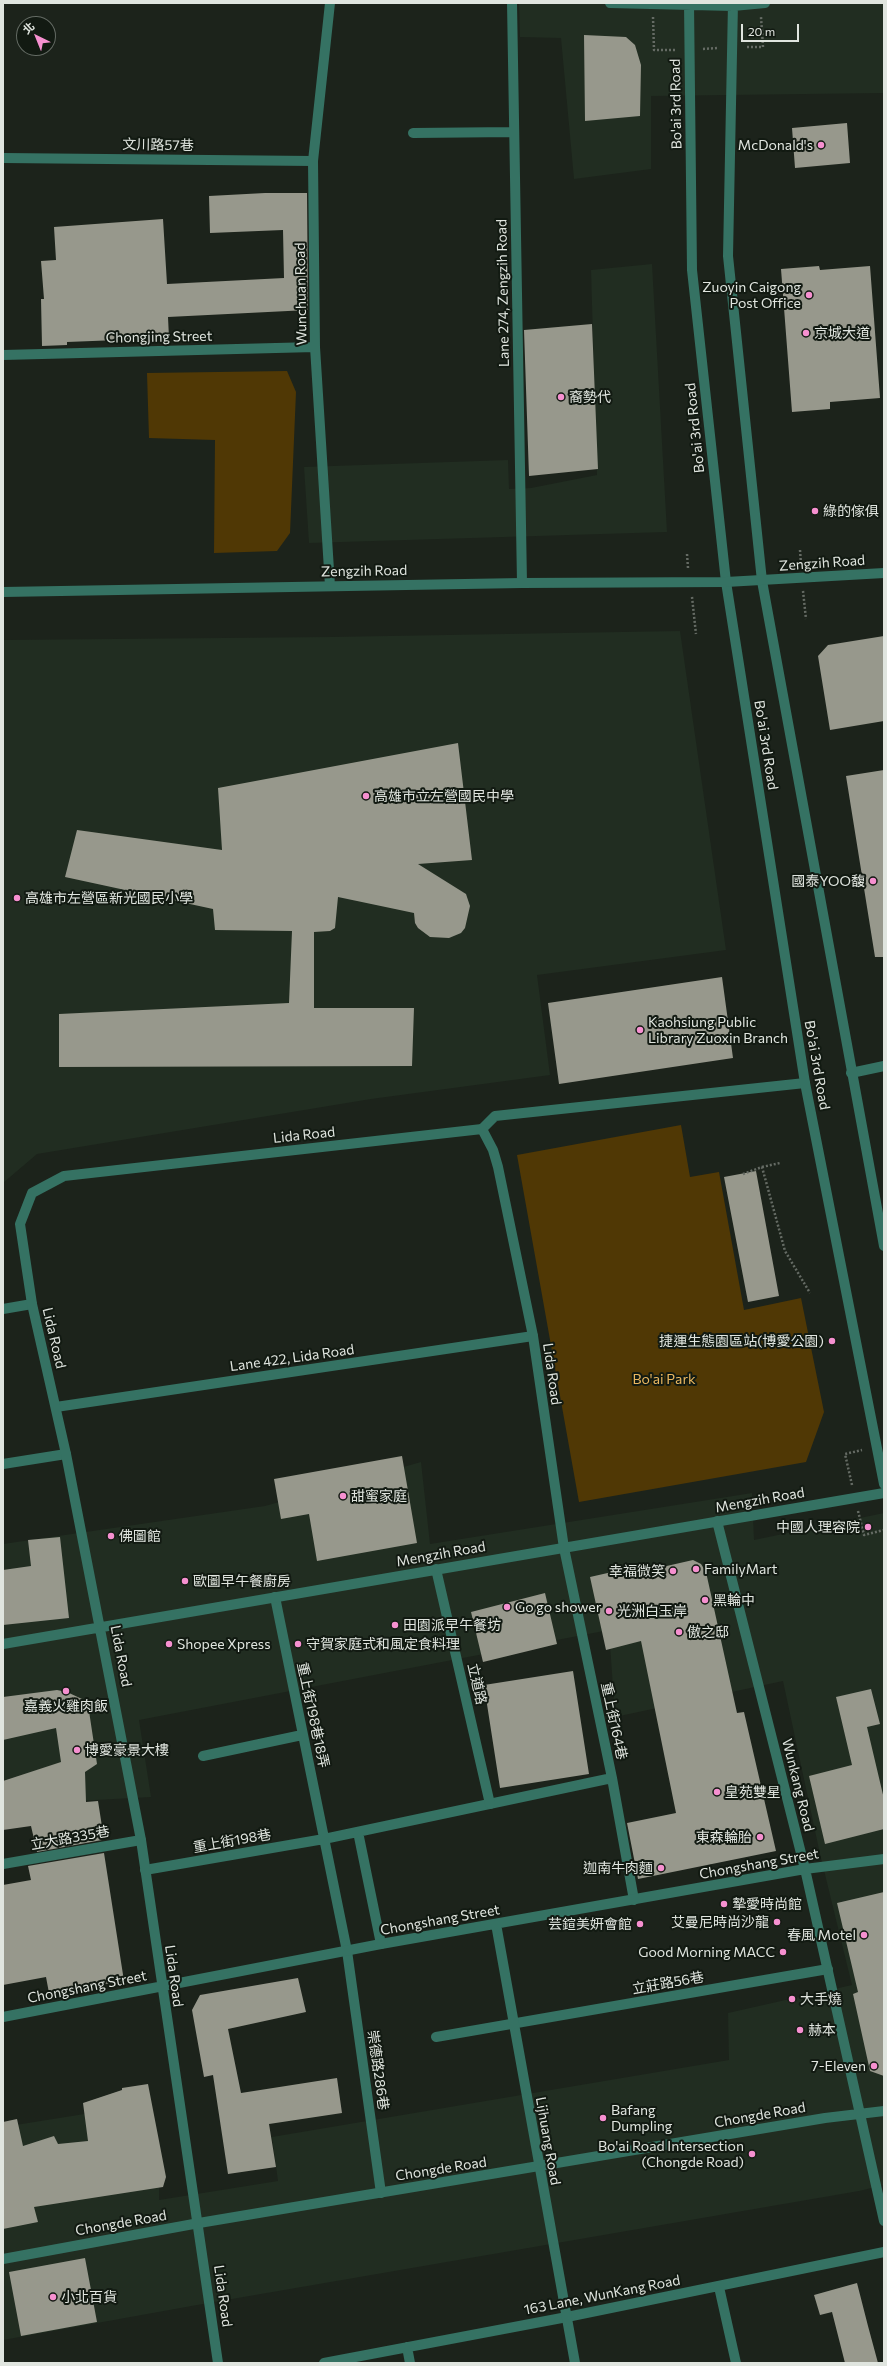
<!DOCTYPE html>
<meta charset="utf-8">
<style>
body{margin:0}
#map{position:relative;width:887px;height:2366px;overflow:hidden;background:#1c231b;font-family:Commissioner,"Noto Sans TC",sans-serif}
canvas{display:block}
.frame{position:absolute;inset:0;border:4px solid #e0e5df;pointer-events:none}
.north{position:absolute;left:16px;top:16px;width:40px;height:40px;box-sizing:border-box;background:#121a12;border:1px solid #646b64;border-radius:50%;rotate:317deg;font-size:11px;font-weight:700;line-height:16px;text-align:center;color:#e0e5df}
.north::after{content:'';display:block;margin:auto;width:14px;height:18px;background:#f690d0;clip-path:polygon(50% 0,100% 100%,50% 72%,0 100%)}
.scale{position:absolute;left:741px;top:24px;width:58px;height:18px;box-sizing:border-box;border:2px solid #e0e5df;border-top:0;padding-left:5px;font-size:12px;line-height:14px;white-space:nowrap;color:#e0e5df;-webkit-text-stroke:3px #121a12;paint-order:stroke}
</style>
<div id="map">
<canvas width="887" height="2366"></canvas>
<div class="frame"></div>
<div class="north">北</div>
<div class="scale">20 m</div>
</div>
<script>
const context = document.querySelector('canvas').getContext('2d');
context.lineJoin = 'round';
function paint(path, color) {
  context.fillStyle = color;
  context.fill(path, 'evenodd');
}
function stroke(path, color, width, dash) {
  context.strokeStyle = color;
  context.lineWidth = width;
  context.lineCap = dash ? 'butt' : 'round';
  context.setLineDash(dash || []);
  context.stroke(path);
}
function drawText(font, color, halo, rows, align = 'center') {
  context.font = font + ' Commissioner,"Noto Sans TC",sans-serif';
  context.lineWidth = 4;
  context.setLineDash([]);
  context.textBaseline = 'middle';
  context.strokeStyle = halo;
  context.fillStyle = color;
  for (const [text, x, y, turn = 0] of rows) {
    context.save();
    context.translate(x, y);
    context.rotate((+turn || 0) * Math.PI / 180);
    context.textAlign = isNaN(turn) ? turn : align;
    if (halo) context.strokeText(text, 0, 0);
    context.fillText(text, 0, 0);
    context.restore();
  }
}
const built = new Path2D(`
 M 519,3 L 884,3 L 884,93 L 651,96 L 651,169 L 574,179 L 561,38 L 520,37 Z
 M 652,264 L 667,532 L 309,543 L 304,467 L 508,460 L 509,489 L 531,488 L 597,475 L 591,270 Z
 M 680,631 L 726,950 L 537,975 L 550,1075 L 371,1099 L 37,1154 L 3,1183 L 3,640 L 330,637 Z
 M 421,1462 L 430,1544 L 752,1493 L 754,1540 L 884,1513 L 884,2185 L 859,2191 L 197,2305 L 3,2340 L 3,2127 L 147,2104 L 159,2155 L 159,2200 L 278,2181 L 272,2137 L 729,2060 L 728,2013 L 852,1985 L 820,1854 L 783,1681 L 615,1717 L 609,1630 L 139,1720 L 151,1797 L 3,1805 L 3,1544 L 265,1506 Z`);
const green = new Path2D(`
 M 287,371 L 296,392 L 290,533 L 277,551 L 214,553 L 215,440 L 149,438 L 147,373 Z
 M 681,1125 L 690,1177 L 719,1172 L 744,1310 L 801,1298 L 824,1412 L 806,1462 L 579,1502 L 517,1155 Z`);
const building = new Path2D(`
 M 584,35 L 626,37 L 635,45 L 641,65 L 640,116 L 585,121 Z
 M 847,123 L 850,163 L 795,168 L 792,128 Z
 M 265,193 L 307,193 L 308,310 L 168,317 L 169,338 L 67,342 L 67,345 L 42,346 L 41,299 L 44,299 L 41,261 L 56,260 L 54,227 L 163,219 L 167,284 L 284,278 L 283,230 L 210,233 L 209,196 Z
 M 819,266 L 820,270 L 870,266 L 880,398 L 830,402 L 830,409 L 792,412 L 781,269 Z
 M 592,324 L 598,469 L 529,476 L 524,330 Z
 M 884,636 L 884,721 L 830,730 L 818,656 L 828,645 Z
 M 458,743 L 472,860 L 418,864 L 466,894 L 470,906 L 465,928 L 461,933 L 449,938 L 430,937 L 418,928 L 415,923 L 414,913 L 338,897 L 335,928 L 330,931 L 314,932 L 314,1008 L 414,1008 L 412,1066 L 59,1067 L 59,1014 L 289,1003 L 292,931 L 215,930 L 213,909 L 65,877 L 77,830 L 222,850 L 218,788 Z
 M 884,770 L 884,957 L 875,957 L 846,776 Z
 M 722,977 L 733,1058 L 559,1084 L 548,1003 Z
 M 756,1171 L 779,1296 L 748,1302 L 724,1177 Z
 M 402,1456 L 417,1543 L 317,1561 L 309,1514 L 281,1519 L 274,1479 Z
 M 60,1537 L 69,1618 L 3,1625 L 3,1570 L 31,1566 L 28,1540 Z
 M 693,1560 L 701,1564 L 706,1572 L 737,1713 L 744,1712 L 776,1851 L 638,1879 L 627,1823 L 676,1813 L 641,1641 L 606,1650 L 590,1577 L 612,1572 L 614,1578 Z
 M 545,1593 L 557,1644 L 483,1662 L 471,1612 Z
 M 573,1671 L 589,1774 L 500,1788 L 484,1685 Z
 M 871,1689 L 880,1724 L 867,1727 L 884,1799 L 884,1829 L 825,1844 L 809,1776 L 852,1765 L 836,1697 Z
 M 57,1690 L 67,1692 L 82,1699 L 89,1711 L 97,1764 L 85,1772 L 86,1802 L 98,1801 L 103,1833 L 102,1840 L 37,1852 L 31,1826 L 3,1830 L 3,1781 L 61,1762 L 56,1728 L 3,1740 L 3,1697 Z
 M 104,1853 L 124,1981 L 49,1993 L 46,1977 L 3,1985 L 3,1885 L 31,1880 L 28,1866 Z
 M 884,1892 L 884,2076 L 870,2071 L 853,1994 L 858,1992 L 837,1903 Z
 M 298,1978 L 306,2012 L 228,2029 L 241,2093 L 337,2078 L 342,2113 L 269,2124 L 276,2167 L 228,2174 L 213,2075 L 204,2077 L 192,2010 L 200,1995 Z
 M 148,2084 L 166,2177 L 163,2187 L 34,2207 L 38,2222 L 3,2229 L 3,2122 L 17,2119 L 23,2146 L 54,2136 L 58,2144 L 88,2141 L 83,2103 L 122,2090 L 122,2088 Z
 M 85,2258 L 97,2322 L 21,2336 L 9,2272 Z
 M 857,2283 L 868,2326 L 878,2363 L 845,2363 L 832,2312 L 820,2315 L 814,2295 Z`);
const path = new Path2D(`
 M 653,17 L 654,50 L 676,50
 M 747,47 L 763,47 L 761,17
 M 703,49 L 718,48
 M 800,550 L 801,564
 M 687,554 L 688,568
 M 803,591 L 806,619
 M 692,597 L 696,634
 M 762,1167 L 780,1163
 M 743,1174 L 762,1167 L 785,1251 L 810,1293
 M 852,1485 L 845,1454 L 862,1450
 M 858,1511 L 864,1535 L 884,1530`);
const service = new Path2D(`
 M 512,3 L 522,583
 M 413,133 L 514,132
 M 3,158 L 313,161
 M 851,1073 L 884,1066
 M 482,1129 L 495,1116 L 805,1083
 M 3,1309 L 32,1304
 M 56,1407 L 533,1336
 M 3,1464 L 66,1454
 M 564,1548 L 612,1778 L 634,1900
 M 275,1597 L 347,1951 L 381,2193
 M 203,1756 L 302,1735
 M 358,1832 L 381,1944
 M 3,1864 L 141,1840
 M 145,1870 L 324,1839 L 612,1778
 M 436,2037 L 828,1969
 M 719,2287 L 736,2363
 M 407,2347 L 410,2363
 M 324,2363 L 567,2317 L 884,2252`);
const minor = new Path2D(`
 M 330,3 L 313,161 L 315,347 L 330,586
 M 610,3 L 733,6 L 765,3
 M 689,3 L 692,270 L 726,582 L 805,1083 L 884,1484
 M 733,3 L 728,256 L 762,581 L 884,1246
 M 3,355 L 315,347
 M 717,1521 L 805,1869 L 884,2221
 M 436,1569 L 490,1804
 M 3,1644 L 884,1493
 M 496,1924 L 575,2363
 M 3,2017 L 381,1944 L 805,1869 L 884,1859
 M 3,2259 L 199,2223 L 825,2118 L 884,2111
 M 218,2363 L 141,1840 L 66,1454 L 32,1304 L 20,1224 L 32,1193 L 64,1176 L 482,1129 L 493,1150 L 498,1167 L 533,1336 L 564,1548`);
const tertiary = new Path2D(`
 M 3,592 L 522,583 L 726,582 L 884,573`);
const markers = [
 [821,145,4,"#f690d0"],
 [809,295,4,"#f690d0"],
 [806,333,4,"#f690d0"],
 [561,397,4,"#f690d0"],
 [815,511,4,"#f690d0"],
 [366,796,4,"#f690d0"],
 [873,881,4,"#f690d0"],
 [17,898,4,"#f690d0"],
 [640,1030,4,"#f690d0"],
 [832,1341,4,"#f690d0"],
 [343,1496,4,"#f690d0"],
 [868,1527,4,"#f690d0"],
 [111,1536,4,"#f690d0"],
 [696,1569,4,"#f690d0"],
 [673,1571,4,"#f690d0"],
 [185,1581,4,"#f690d0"],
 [705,1600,4,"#f690d0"],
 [507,1607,4,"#f690d0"],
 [609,1611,4,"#f690d0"],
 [395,1625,4,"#f690d0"],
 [679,1632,4,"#f690d0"],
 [169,1644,4,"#f690d0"],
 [298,1644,4,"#f690d0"],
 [66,1691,4,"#f690d0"],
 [77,1750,4,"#f690d0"],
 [717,1792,4,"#f690d0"],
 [760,1837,4,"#f690d0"],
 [661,1868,4,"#f690d0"],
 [724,1904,4,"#f690d0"],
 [777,1922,4,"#f690d0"],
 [640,1924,4,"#f690d0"],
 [864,1935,4,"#f690d0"],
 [783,1952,4,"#f690d0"],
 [792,1999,4,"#f690d0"],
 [800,2030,4,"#f690d0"],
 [874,2066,4,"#f690d0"],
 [603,2118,4,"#f690d0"],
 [752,2154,4,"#f690d0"],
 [53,2297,4,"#f690d0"]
];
const streetNames = [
 ["Bo'ai 3rd Road",676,104,-91],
 ["文川路57巷",158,145,1],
 ["Lane 274, Zengzih Road",503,293,-91],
 ["Wunchuan Road",301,294,-91],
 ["Chongjing Street",159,337,-1],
 ["Bo'ai 3rd Road",695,428,-96],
 ["Zengzih Road",822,563,-4],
 ["Zengzih Road",364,571,-1],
 ["Bo'ai 3rd Road",766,745,81],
 ["Bo'ai 3rd Road",817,1065,80],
 ["Lida Road",304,1135,-6],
 ["Lida Road",54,1338,77],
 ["Lane 422, Lida Road",292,1358,-8],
 ["Lida Road",552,1374,82],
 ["Mengzih Road",760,1500,-10],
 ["Mengzih Road",441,1554,-10],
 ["Lida Road",121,1656,79],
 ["立道路",477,1684,77],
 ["重上街198巷18弄",313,1715,78],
 ["重上街164巷",614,1721,78],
 ["Wunkang Road",798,1785,76],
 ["立大路335巷",70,1838,-10],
 ["重上街198巷",232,1841,-10],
 ["Chongshang Street",759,1864,-10],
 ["Chongshang Street",440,1920,-10],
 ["Lida Road",174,1976,82],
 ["立莊路56巷",668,1983,-10],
 ["Chongshang Street",87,1987,-11],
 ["崇德路286巷",378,2070,82],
 ["Chongde Road",760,2115,-10],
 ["Lijhuang Road",548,2141,80],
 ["Chongde Road",441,2169,-9],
 ["Chongde Road",121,2223,-10],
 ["163 Lane, WunKang Road",602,2295,-11],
 ["Lida Road",223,2296,82]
];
const poiNames = [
 ["McDonald's",813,145,"right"],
 ["Zuoyin Caigong",801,287,"right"],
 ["Post Office",801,303,"right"],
 ["京城大道",814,333],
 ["裔勢代",569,397],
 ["綠的傢俱",823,511],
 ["高雄市立左營國民中學",374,796],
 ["國泰YOO馥",865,881,"right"],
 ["高雄市左營區新光國民小學",25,898],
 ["Kaohsiung Public",648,1022],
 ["Library Zuoxin Branch",648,1038],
 ["捷運生態園區站(博愛公園)",824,1341,"right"],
 ["甜蜜家庭",351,1496],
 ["中國人理容院",860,1527,"right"],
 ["佛圖館",119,1536],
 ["FamilyMart",704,1569],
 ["幸福微笑",665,1571,"right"],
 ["歐圖早午餐廚房",193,1581],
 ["黑輪中",713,1600],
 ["Go go shower",515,1607],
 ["光洲白玉岸",617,1611],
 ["田園派早午餐坊",403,1625],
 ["傲之邸",687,1632],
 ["Shopee Xpress",177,1644],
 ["守賀家庭式和風定食料理",306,1644],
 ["嘉義火雞肉飯",66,1706,"center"],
 ["博愛豪景大樓",85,1750],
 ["皇苑雙星",725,1792],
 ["東森輪胎",752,1837,"right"],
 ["迦南牛肉麵",653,1868,"right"],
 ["摯愛時尚館",732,1904],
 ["艾曼尼時尚沙龍",769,1922,"right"],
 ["芸鍹美妍會館",632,1924,"right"],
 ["春風 Motel",856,1935,"right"],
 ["Good Morning MACC",775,1952,"right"],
 ["大手燒",800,1999],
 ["赫本",808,2030],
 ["7-Eleven",866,2066,"right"],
 ["Bafang",611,2110],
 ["Dumpling",611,2126],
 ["Bo'ai Road Intersection",744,2146,"right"],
 ["(Chongde Road)",744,2162,"right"],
 ["小北百貨",61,2297]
];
const parkNames = [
 ["Bo'ai Park",664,1379]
];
paint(built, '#212d21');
paint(green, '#503805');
paint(building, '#97988c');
stroke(path, '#656b64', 2.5, [2, 2]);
stroke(service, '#357263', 10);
stroke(minor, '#357263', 10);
stroke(tertiary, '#357263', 10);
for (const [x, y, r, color] of markers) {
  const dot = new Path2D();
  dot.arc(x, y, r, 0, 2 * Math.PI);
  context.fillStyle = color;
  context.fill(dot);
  stroke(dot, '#121a12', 1.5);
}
drawText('14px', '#e0e5df', '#121a12', streetNames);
drawText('14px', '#e0e5df', '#121a12', poiNames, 'left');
drawText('14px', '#ebb861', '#121a12', parkNames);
</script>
